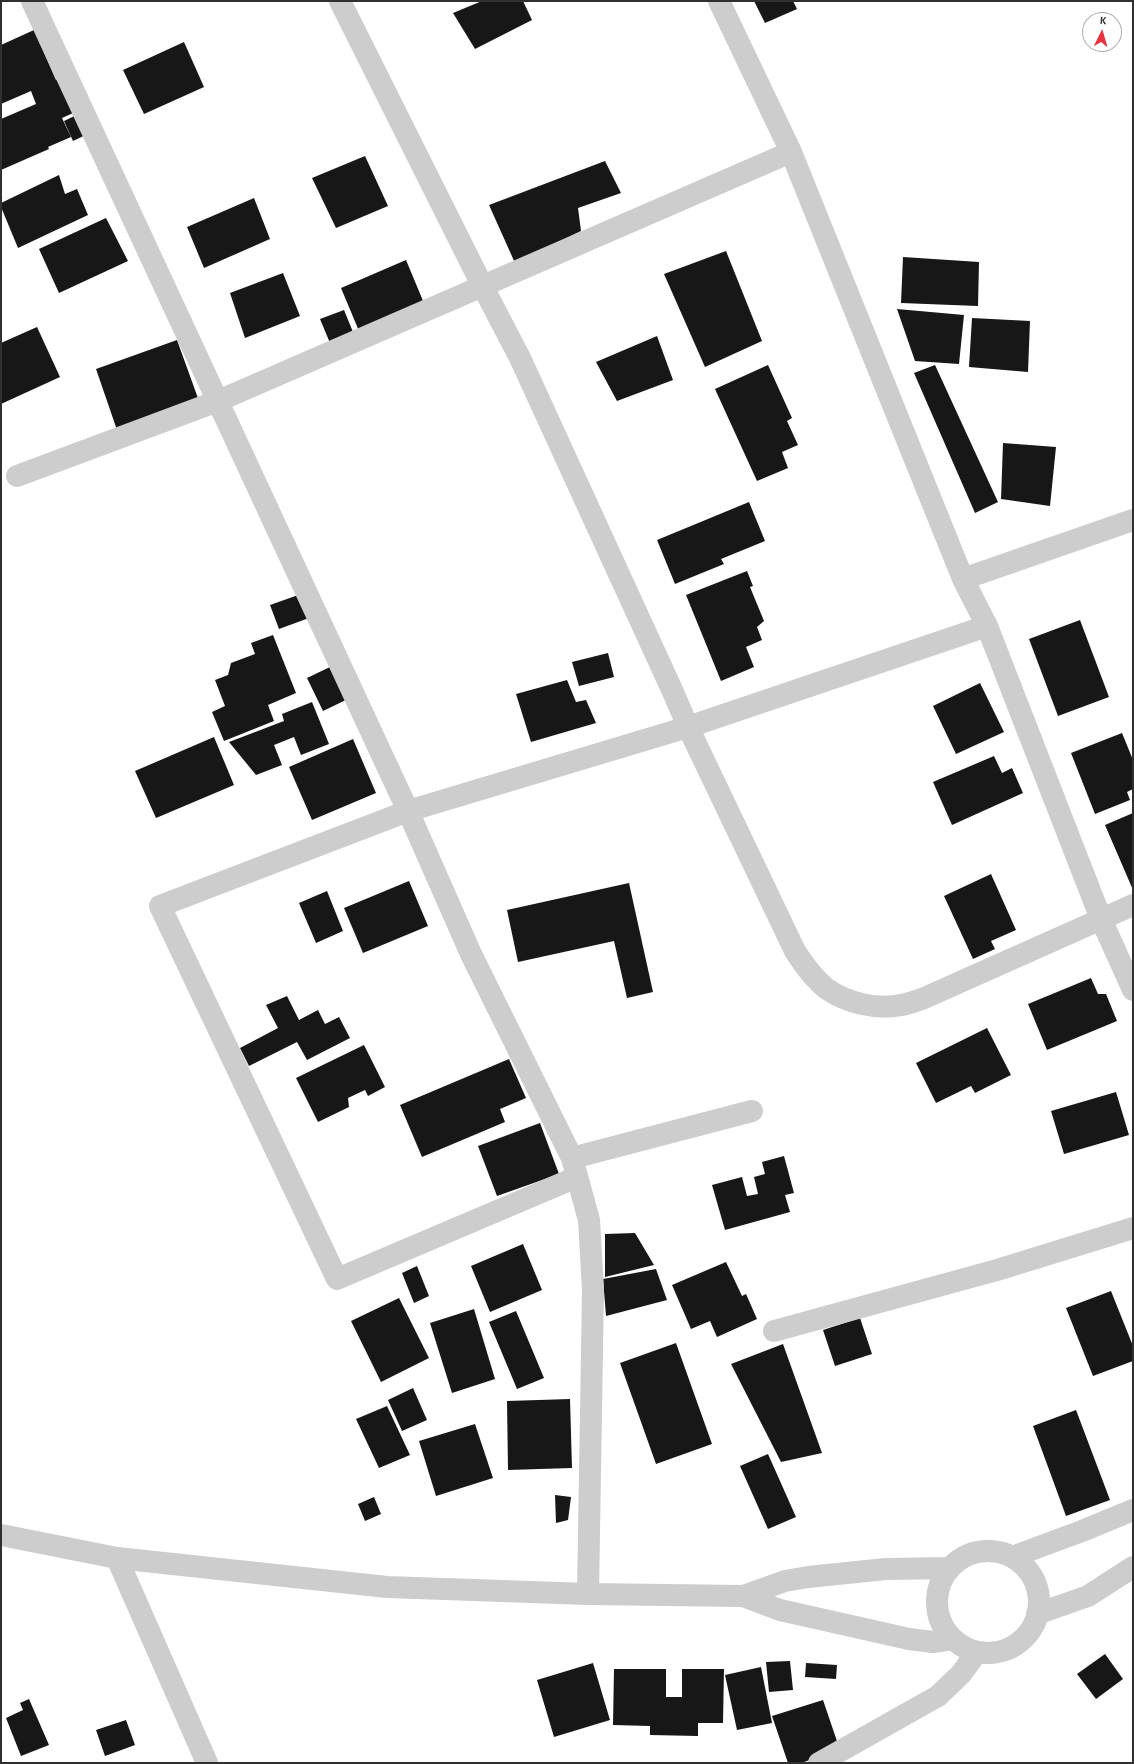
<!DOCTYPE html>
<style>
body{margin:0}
#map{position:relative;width:1134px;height:1764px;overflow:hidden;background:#fff;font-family:"Alegreya Sans",sans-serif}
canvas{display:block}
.frame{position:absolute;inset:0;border:2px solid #303030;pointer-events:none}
.north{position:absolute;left:1082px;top:12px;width:40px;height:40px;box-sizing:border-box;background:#fff;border:1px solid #acacac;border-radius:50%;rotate:5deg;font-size:11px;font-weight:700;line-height:16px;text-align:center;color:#303030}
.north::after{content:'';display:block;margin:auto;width:14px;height:18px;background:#e8323f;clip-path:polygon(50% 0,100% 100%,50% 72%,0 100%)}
</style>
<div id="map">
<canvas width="1134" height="1764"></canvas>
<div class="frame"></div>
<div class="north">K</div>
</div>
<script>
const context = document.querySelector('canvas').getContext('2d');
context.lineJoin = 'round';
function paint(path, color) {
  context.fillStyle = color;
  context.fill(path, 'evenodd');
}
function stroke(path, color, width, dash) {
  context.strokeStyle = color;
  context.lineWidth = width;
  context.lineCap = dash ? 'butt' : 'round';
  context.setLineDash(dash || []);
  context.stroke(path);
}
const building = new Path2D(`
 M 482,1 L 523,1 L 532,20 L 475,49 L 453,13 Z
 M 754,1 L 793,1 L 797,9 L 765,23 Z
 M 34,30 L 56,80 L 65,76 L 80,110 L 62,118 L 71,137 L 48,147 L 49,149 L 1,170 L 1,119 L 36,104 L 31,91 L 1,104 L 1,45 Z
 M 184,42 L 204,87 L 144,114 L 123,70 Z
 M 83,112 L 92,132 L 73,141 L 64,121 Z
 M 365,156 L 388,206 L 336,228 L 312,178 Z
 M 605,161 L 621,193 L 578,208 L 581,231 L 515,263 L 489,205 Z
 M 59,175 L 65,194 L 77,189 L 88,215 L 18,248 L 1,207 L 1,203 Z
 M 254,198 L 270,239 L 204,268 L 187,227 Z
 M 106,218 L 128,261 L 59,293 L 39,249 Z
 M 726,251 L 762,341 L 705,367 L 664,274 Z
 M 903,257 L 979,262 L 978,306 L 901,303 Z
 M 406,260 L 426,308 L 359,331 L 341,288 Z
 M 283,273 L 300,316 L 245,338 L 230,293 Z
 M 897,309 L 964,315 L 959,364 L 915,361 Z
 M 344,310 L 353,332 L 330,343 L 320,319 Z
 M 972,318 L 1030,321 L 1028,372 L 969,367 Z
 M 37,327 L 60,377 L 1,404 L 1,343 Z
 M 657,336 L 673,380 L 617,401 L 596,362 Z
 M 177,340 L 199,401 L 117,430 L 96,369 Z
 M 768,365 L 792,418 L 787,421 L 798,445 L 782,452 L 788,468 L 757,481 L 715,389 Z
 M 935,365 L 998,502 L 975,513 L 914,373 Z
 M 1003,443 L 1056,447 L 1050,506 L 1001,499 Z
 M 749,502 L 765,541 L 721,559 L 724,564 L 675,584 L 657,540 Z
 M 747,571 L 753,586 L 750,587 L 764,621 L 757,627 L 762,640 L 746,647 L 754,667 L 721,681 L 686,595 Z
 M 301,594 L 309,618 L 279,629 L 270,605 Z
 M 1080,620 L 1109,697 L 1058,716 L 1029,639 Z
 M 273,635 L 296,693 L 268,705 L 274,721 L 224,741 L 212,712 L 225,706 L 215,680 L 228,675 L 231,663 L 255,654 L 251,643 Z
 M 608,653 L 614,677 L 579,686 L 572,662 Z
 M 332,666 L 348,699 L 323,711 L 307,678 Z
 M 567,680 L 576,702 L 586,700 L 596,723 L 531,742 L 516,694 Z
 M 980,683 L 1004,732 L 956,754 L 933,706 Z
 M 312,702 L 329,744 L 301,755 L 294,737 L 274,745 L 282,765 L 256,775 L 229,742 L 284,721 L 282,714 Z
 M 1122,733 L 1133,760 L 1133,789 L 1127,792 L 1130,800 L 1095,814 L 1071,753 Z
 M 214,737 L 234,785 L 156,818 L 135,771 Z
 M 353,739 L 376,793 L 312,820 L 289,767 Z
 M 994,756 L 1002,773 L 1012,768 L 1023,793 L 952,825 L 933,782 Z
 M 1133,813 L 1133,890 L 1105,825 Z
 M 991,874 L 1016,930 L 991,941 L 995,949 L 973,959 L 944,896 Z
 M 409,881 L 428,926 L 363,953 L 344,908 Z
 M 629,883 L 653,992 L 627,998 L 614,941 L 518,962 L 507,910 Z
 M 327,891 L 343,931 L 316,943 L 299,903 Z
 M 1091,978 L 1098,994 L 1106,994 L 1117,1021 L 1047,1050 L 1028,1004 Z
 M 287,996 L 299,1020 L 318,1010 L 325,1024 L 339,1017 L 350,1038 L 307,1060 L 297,1042 L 249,1066 L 240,1048 L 278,1028 L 266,1005 Z
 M 987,1028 L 1011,1075 L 975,1093 L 971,1086 L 936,1103 L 916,1063 Z
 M 364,1045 L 385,1087 L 368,1096 L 365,1090 L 348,1098 L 349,1107 L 318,1122 L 296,1078 Z
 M 509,1059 L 526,1098 L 500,1109 L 505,1122 L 422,1157 L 400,1105 Z
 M 1116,1092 L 1129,1135 L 1064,1154 L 1051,1111 Z
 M 540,1123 L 559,1174 L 497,1196 L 478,1146 Z
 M 784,1156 L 794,1193 L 785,1195 L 790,1212 L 725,1230 L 712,1185 L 742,1177 L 747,1196 L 758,1194 L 754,1177 L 765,1174 L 762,1162 Z
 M 635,1233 L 654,1265 L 605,1277 L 605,1234 Z
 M 523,1244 L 542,1290 L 490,1312 L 471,1266 Z
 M 726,1262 L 742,1296 L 746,1294 L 757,1319 L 717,1337 L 710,1321 L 691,1329 L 672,1285 Z
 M 417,1266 L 429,1296 L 414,1303 L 402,1273 Z
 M 656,1269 L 667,1300 L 606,1316 L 603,1279 Z
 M 1111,1291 L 1133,1346 L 1133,1361 L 1093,1376 L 1066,1308 Z
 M 399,1298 L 429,1358 L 381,1382 L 351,1321 Z
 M 474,1309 L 495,1379 L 452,1393 L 430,1323 Z
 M 516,1311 L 544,1378 L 517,1389 L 489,1322 Z
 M 860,1318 L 872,1354 L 835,1366 L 823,1330 Z
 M 676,1343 L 712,1444 L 656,1464 L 620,1363 Z
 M 783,1344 L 822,1453 L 781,1462 L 731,1364 Z
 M 413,1388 L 427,1420 L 402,1431 L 388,1400 Z
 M 570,1399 L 572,1468 L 508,1470 L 507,1401 Z
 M 387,1406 L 410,1455 L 379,1468 L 356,1419 Z
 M 1076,1410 L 1110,1500 L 1066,1516 L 1033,1426 Z
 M 475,1424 L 493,1478 L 436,1496 L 419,1441 Z
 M 768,1454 L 796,1517 L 768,1529 L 740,1466 Z
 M 555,1495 L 571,1497 L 568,1520 L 556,1523 Z
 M 374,1497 L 381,1514 L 365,1521 L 358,1504 Z
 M 1105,1654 L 1123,1679 L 1096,1699 L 1077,1674 Z
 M 790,1661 L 793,1690 L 769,1692 L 766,1662 Z
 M 593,1663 L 610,1720 L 554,1737 L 537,1680 Z
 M 806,1663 L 837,1665 L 836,1679 L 805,1677 Z
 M 761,1667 L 772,1723 L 737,1730 L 725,1675 Z
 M 614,1669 L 666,1669 L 666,1697 L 682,1697 L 682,1669 L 724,1669 L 723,1723 L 698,1723 L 698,1736 L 650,1735 L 650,1726 L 613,1725 Z
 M 29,1699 L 49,1745 L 21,1756 L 6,1718 L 23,1710 L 20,1703 Z
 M 823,1700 L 840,1750 L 801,1763 L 788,1763 L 772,1716 Z
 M 126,1720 L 135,1745 L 105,1756 L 96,1730 Z`);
const minor = new Path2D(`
 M 32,1 L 408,811 L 471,954 L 572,1158 L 589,1220 L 593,1290 L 588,1594
 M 340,1 L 483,287 L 520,358 L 673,692 L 688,727 L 987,626
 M 719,1 L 791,152 L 963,579 L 987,626 L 1101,919 L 1133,990
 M 17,476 L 218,401 L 791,152
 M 963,579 L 1133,520
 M 572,1158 L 752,1111
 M 577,1177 L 337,1279 L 160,906 L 408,811 L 688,727 L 795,951 C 804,965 814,979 827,989 C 847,1003 877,1010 901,1005 C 908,1004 915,1001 922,999 L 1133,905
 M 774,1331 L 997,1270 L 1133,1228
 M 1,1535 L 117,1558 L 387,1587 L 588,1594 L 743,1596 L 780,1610 L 909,1639 L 933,1642 L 953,1639
 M937 1602a51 51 0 1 1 102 0a51 51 0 1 1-102 0Z
 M 1012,1557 L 1082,1531 L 1133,1510
 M 117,1558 L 207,1763
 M 743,1596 L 785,1581 L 808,1577 L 886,1569 L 950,1568
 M 1037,1614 L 1088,1596 L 1133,1567
 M 819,1763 L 938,1696 L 961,1674 L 977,1652`);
paint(building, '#171717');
stroke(minor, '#cdcdcd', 22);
</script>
